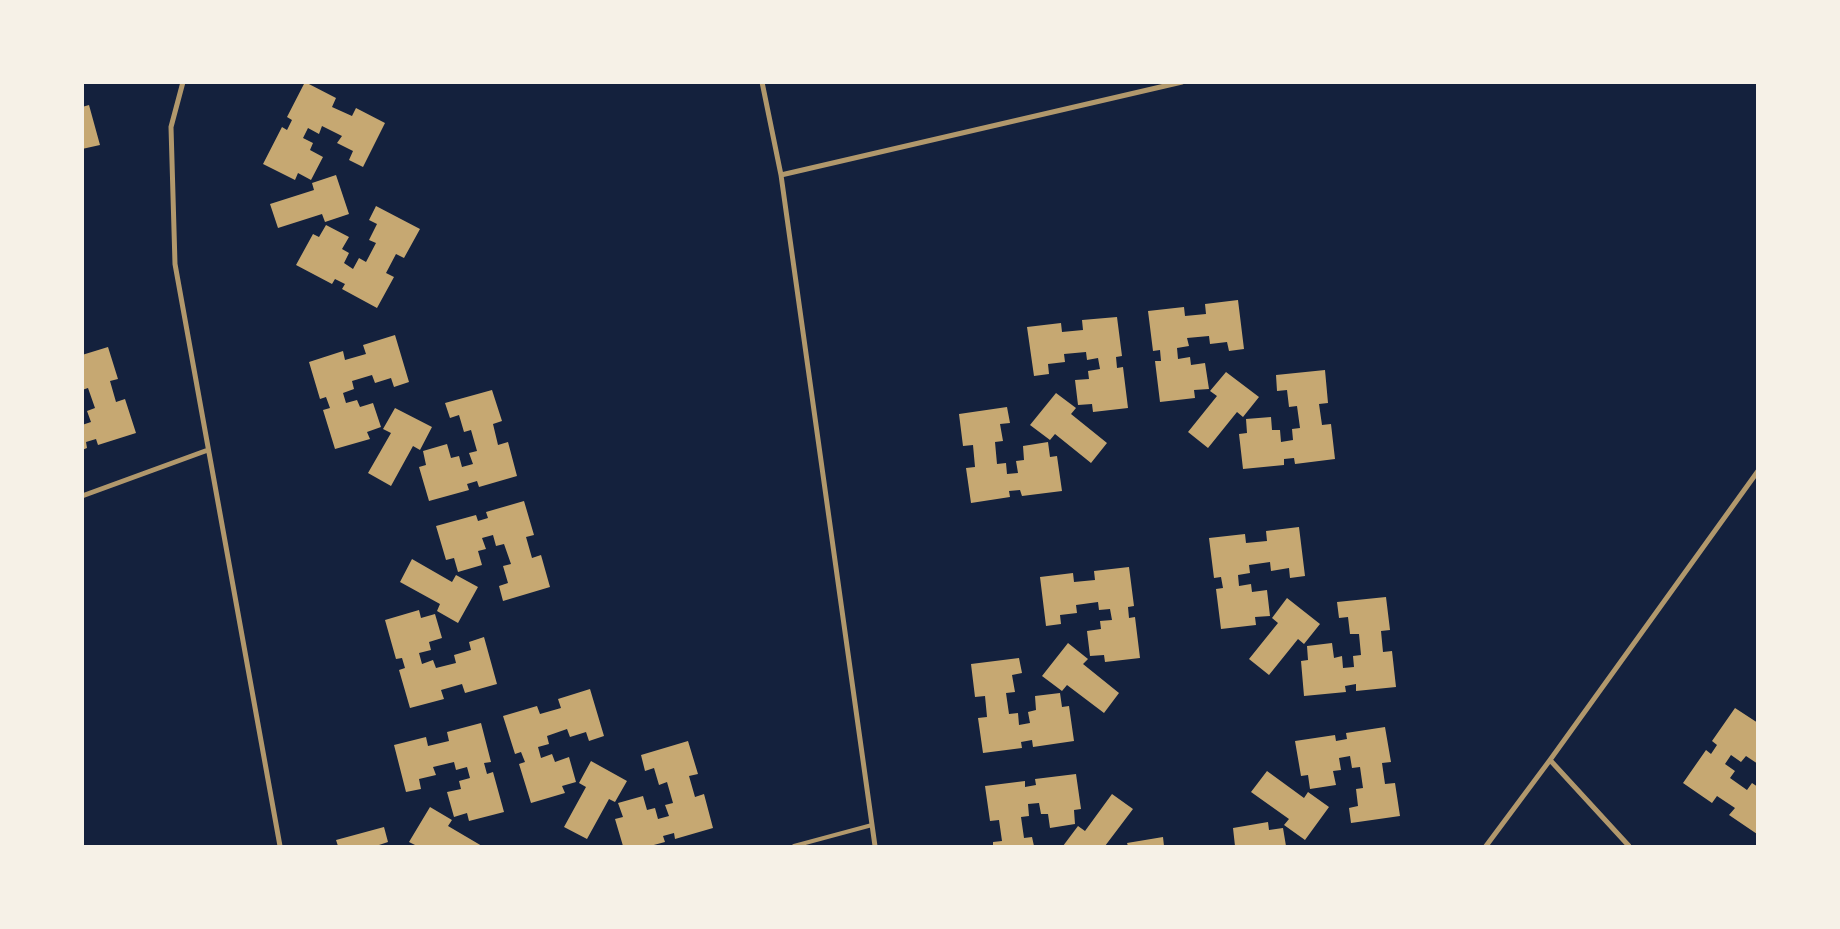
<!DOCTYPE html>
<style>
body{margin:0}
#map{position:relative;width:1840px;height:929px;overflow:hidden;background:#14213d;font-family:Quicksand,sans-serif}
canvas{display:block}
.frame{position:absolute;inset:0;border:84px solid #f6f1e7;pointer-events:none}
</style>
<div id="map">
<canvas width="1840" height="929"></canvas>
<div class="frame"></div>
</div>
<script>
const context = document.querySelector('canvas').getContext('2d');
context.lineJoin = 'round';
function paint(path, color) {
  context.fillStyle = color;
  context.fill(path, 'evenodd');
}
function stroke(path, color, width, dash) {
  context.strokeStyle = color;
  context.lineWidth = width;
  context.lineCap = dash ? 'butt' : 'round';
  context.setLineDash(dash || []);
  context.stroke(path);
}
const building = new Path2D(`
 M 305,82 L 336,98 L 332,107 L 352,116 L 356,108 L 385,123 L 363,167 L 349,160 L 353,151 L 337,143 L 342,136 L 322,126 L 319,134 L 308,128 L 303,138 L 313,143 L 310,150 L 323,157 L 311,180 L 298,173 L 295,180 L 263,164 L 282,127 L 287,130 L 292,120 L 287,117 Z
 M 89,105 L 100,145 L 82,149 L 82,107 Z
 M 336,175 L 349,214 L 325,222 L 322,214 L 278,228 L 270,204 L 314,190 L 312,183 Z
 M 376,206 L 420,229 L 404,258 L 396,254 L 386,273 L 394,277 L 377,308 L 342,289 L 345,284 L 335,279 L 332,284 L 296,265 L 313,234 L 319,237 L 326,225 L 349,237 L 342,249 L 349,253 L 344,263 L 353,269 L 359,258 L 366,262 L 376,243 L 369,240 L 377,224 L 369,220 Z
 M 1238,300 L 1244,349 L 1229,351 L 1227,342 L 1210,344 L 1209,336 L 1187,338 L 1189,346 L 1177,348 L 1178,359 L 1190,357 L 1191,365 L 1205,363 L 1209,389 L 1194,390 L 1195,398 L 1160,402 L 1155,361 L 1161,361 L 1160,350 L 1153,351 L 1148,311 L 1184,307 L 1185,316 L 1206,314 L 1205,304 Z
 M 1117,317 L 1122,356 L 1116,357 L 1117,368 L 1123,367 L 1128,408 L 1093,412 L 1092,404 L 1078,405 L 1075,380 L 1089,379 L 1088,371 L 1100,369 L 1098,358 L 1087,360 L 1086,352 L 1064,354 L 1065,362 L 1048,364 L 1049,374 L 1034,376 L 1027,327 L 1061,323 L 1062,332 L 1083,330 L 1082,320 Z
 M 395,335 L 409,382 L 394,387 L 391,378 L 375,383 L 372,375 L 352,381 L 354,389 L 343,393 L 346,403 L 357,400 L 360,407 L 373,403 L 381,427 L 367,432 L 370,439 L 335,449 L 323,410 L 330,408 L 326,397 L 320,399 L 309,362 L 343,351 L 345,360 L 366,354 L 363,345 Z
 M 108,347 L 118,379 L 110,381 L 116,402 L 125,399 L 136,433 L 98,445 L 96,439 L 86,442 L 87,448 L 82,450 L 82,425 L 91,422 L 87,411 L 95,408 L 88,388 L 82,390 L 82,355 Z
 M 1325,370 L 1328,403 L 1319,404 L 1322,425 L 1331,424 L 1335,459 L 1295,464 L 1294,458 L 1284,459 L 1284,465 L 1243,469 L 1239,434 L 1247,433 L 1246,419 L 1271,417 L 1272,430 L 1280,430 L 1281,442 L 1293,440 L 1292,429 L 1300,428 L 1297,406 L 1289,407 L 1287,390 L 1277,391 L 1276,375 Z
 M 1226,372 L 1259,397 L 1243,417 L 1237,412 L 1208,448 L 1188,432 L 1217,396 L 1210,391 Z
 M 492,390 L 502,421 L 493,424 L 498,445 L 508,442 L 517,476 L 479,487 L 477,481 L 467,484 L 469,490 L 429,501 L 419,467 L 426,465 L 423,451 L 447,444 L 451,458 L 459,456 L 462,467 L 473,464 L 469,453 L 477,451 L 471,430 L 464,432 L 459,415 L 450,418 L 445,403 Z
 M 1056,393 L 1076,408 L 1071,414 L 1107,443 L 1091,463 L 1055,434 L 1050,440 L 1030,425 Z
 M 1007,407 L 1010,423 L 1000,424 L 1003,441 L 995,442 L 997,464 L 1006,463 L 1007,474 L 1018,473 L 1016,461 L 1024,460 L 1023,446 L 1048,442 L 1050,457 L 1057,456 L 1062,491 L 1022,496 L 1020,490 L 1009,491 L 1010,497 L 971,503 L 966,468 L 975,467 L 973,445 L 963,446 L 959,414 Z
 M 395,408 L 432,427 L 420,450 L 413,446 L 391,486 L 368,473 L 391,433 L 383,429 Z
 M 524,501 L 534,535 L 526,537 L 532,558 L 541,555 L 550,587 L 503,601 L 499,586 L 508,583 L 503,566 L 511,564 L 504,544 L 496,546 L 493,535 L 482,538 L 486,549 L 478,551 L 482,565 L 458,572 L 454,558 L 446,560 L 436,526 L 476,515 L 478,521 L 488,518 L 486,512 Z
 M 1299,527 L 1305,576 L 1290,578 L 1289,568 L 1271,571 L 1270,562 L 1249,565 L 1250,573 L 1238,575 L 1239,586 L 1251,584 L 1252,592 L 1267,590 L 1270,616 L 1255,617 L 1256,625 L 1221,629 L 1216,589 L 1223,588 L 1221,577 L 1214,578 L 1209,538 L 1245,534 L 1246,543 L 1267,541 L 1266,531 Z
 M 412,559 L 452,582 L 456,575 L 478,587 L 458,623 L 437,611 L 440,604 L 400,582 Z
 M 1129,567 L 1134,606 L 1128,607 L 1129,618 L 1135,617 L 1140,658 L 1105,662 L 1104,655 L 1090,656 L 1087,631 L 1101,629 L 1100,621 L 1112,620 L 1110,609 L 1099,610 L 1098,602 L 1076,605 L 1077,613 L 1060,615 L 1061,624 L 1046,626 L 1040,577 L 1073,573 L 1074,582 L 1095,580 L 1094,571 Z
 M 1386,597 L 1390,630 L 1381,631 L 1383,652 L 1392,651 L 1396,687 L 1356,691 L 1356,684 L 1345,686 L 1346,692 L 1304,696 L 1301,661 L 1308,660 L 1307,646 L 1332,643 L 1334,658 L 1342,656 L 1343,668 L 1354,667 L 1353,656 L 1361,655 L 1359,634 L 1350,634 L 1348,617 L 1339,618 L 1337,602 Z
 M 1287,598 L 1320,624 L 1304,644 L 1298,639 L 1269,675 L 1249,659 L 1278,623 L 1272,618 Z
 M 419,610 L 421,618 L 435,614 L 442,638 L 429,642 L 431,650 L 419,653 L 422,664 L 433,660 L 436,668 L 456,663 L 454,655 L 471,650 L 469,642 L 484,637 L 497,684 L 465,693 L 462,684 L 441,690 L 444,699 L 410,708 L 399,670 L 405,668 L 402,658 L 396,659 L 385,620 Z
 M 1068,643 L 1088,659 L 1083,664 L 1119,693 L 1104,713 L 1067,685 L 1062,691 L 1042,676 Z
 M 1019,658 L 1022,673 L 1012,675 L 1015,692 L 1006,693 L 1009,714 L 1018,713 L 1019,725 L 1030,723 L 1028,712 L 1036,710 L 1035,696 L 1060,693 L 1062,707 L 1069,706 L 1074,741 L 1033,747 L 1032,740 L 1021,742 L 1022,748 L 983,753 L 978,718 L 987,717 L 985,696 L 975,697 L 971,664 Z
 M 590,689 L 604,736 L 589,741 L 586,732 L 570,737 L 567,729 L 547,736 L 549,744 L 538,747 L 541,758 L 552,754 L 555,762 L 569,757 L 576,782 L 562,786 L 565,793 L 531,803 L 519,764 L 525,762 L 521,752 L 515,754 L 503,716 L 537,706 L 540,714 L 561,708 L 558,699 Z
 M 1735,708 L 1758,723 L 1758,764 L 1746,756 L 1741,762 L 1731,755 L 1725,764 L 1735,771 L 1730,778 L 1747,790 L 1752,783 L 1758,787 L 1757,834 L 1729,815 L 1735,808 L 1717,796 L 1712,803 L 1683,783 L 1706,750 L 1711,754 L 1717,745 L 1712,741 Z
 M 481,723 L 491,762 L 484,763 L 487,774 L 493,772 L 504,812 L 469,821 L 467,813 L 454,817 L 447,792 L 461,789 L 459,781 L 470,778 L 467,767 L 456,770 L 454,762 L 433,767 L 436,775 L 419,779 L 421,789 L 406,792 L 394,745 L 426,737 L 428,746 L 449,741 L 447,732 Z
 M 1385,727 L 1391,762 L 1382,763 L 1385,784 L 1395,783 L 1400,816 L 1351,823 L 1349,808 L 1358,806 L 1356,789 L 1363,788 L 1360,767 L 1352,768 L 1350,756 L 1339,758 L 1341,770 L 1333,771 L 1336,785 L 1310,789 L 1308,775 L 1301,776 L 1295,741 L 1335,735 L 1336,741 L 1347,739 L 1346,733 Z
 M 688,741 L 698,774 L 689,776 L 695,797 L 704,794 L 713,828 L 675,839 L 674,833 L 663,836 L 665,842 L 650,846 L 623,846 L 615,819 L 623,817 L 618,803 L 643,796 L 647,810 L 655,808 L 658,819 L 669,816 L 665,805 L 673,803 L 667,782 L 659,785 L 654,768 L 645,771 L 641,755 Z
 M 591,761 L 627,781 L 615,802 L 609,799 L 587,839 L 564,827 L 586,787 L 579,783 Z
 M 1267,771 L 1304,798 L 1308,792 L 1329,807 L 1305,840 L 1284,825 L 1289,819 L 1251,792 Z
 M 1076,774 L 1081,809 L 1074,810 L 1075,824 L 1050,828 L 1048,814 L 1041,814 L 1039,803 L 1028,804 L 1029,816 L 1021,817 L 1024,838 L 1032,837 L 1034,846 L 993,846 L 993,842 L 1002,841 L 999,820 L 990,821 L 985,786 L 1025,781 L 1025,787 L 1036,785 L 1035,779 Z
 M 1112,794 L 1133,809 L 1105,846 L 1063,846 L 1078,826 L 1085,831 Z
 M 430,807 L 452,820 L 448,826 L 482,846 L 417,846 L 409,842 Z
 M 1268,822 L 1269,830 L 1283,828 L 1286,846 L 1235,846 L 1233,828 Z
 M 384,827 L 388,842 L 379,845 L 379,846 L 338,846 L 336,840 Z
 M 1163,837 L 1164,846 L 1128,846 L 1127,843 Z`);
const service = new Path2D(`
 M 794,846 L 872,825`);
const minor = new Path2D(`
 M 183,82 L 171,127 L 175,264 L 280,846
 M 762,82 L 781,175 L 875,846
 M 781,175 L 1182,82
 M 82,496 L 208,450
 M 1550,760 L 1629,846
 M 1486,846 L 1550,760 L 1758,471`);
paint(building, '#c6a872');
stroke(service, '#b1986c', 4);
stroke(minor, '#b1986c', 5);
</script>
